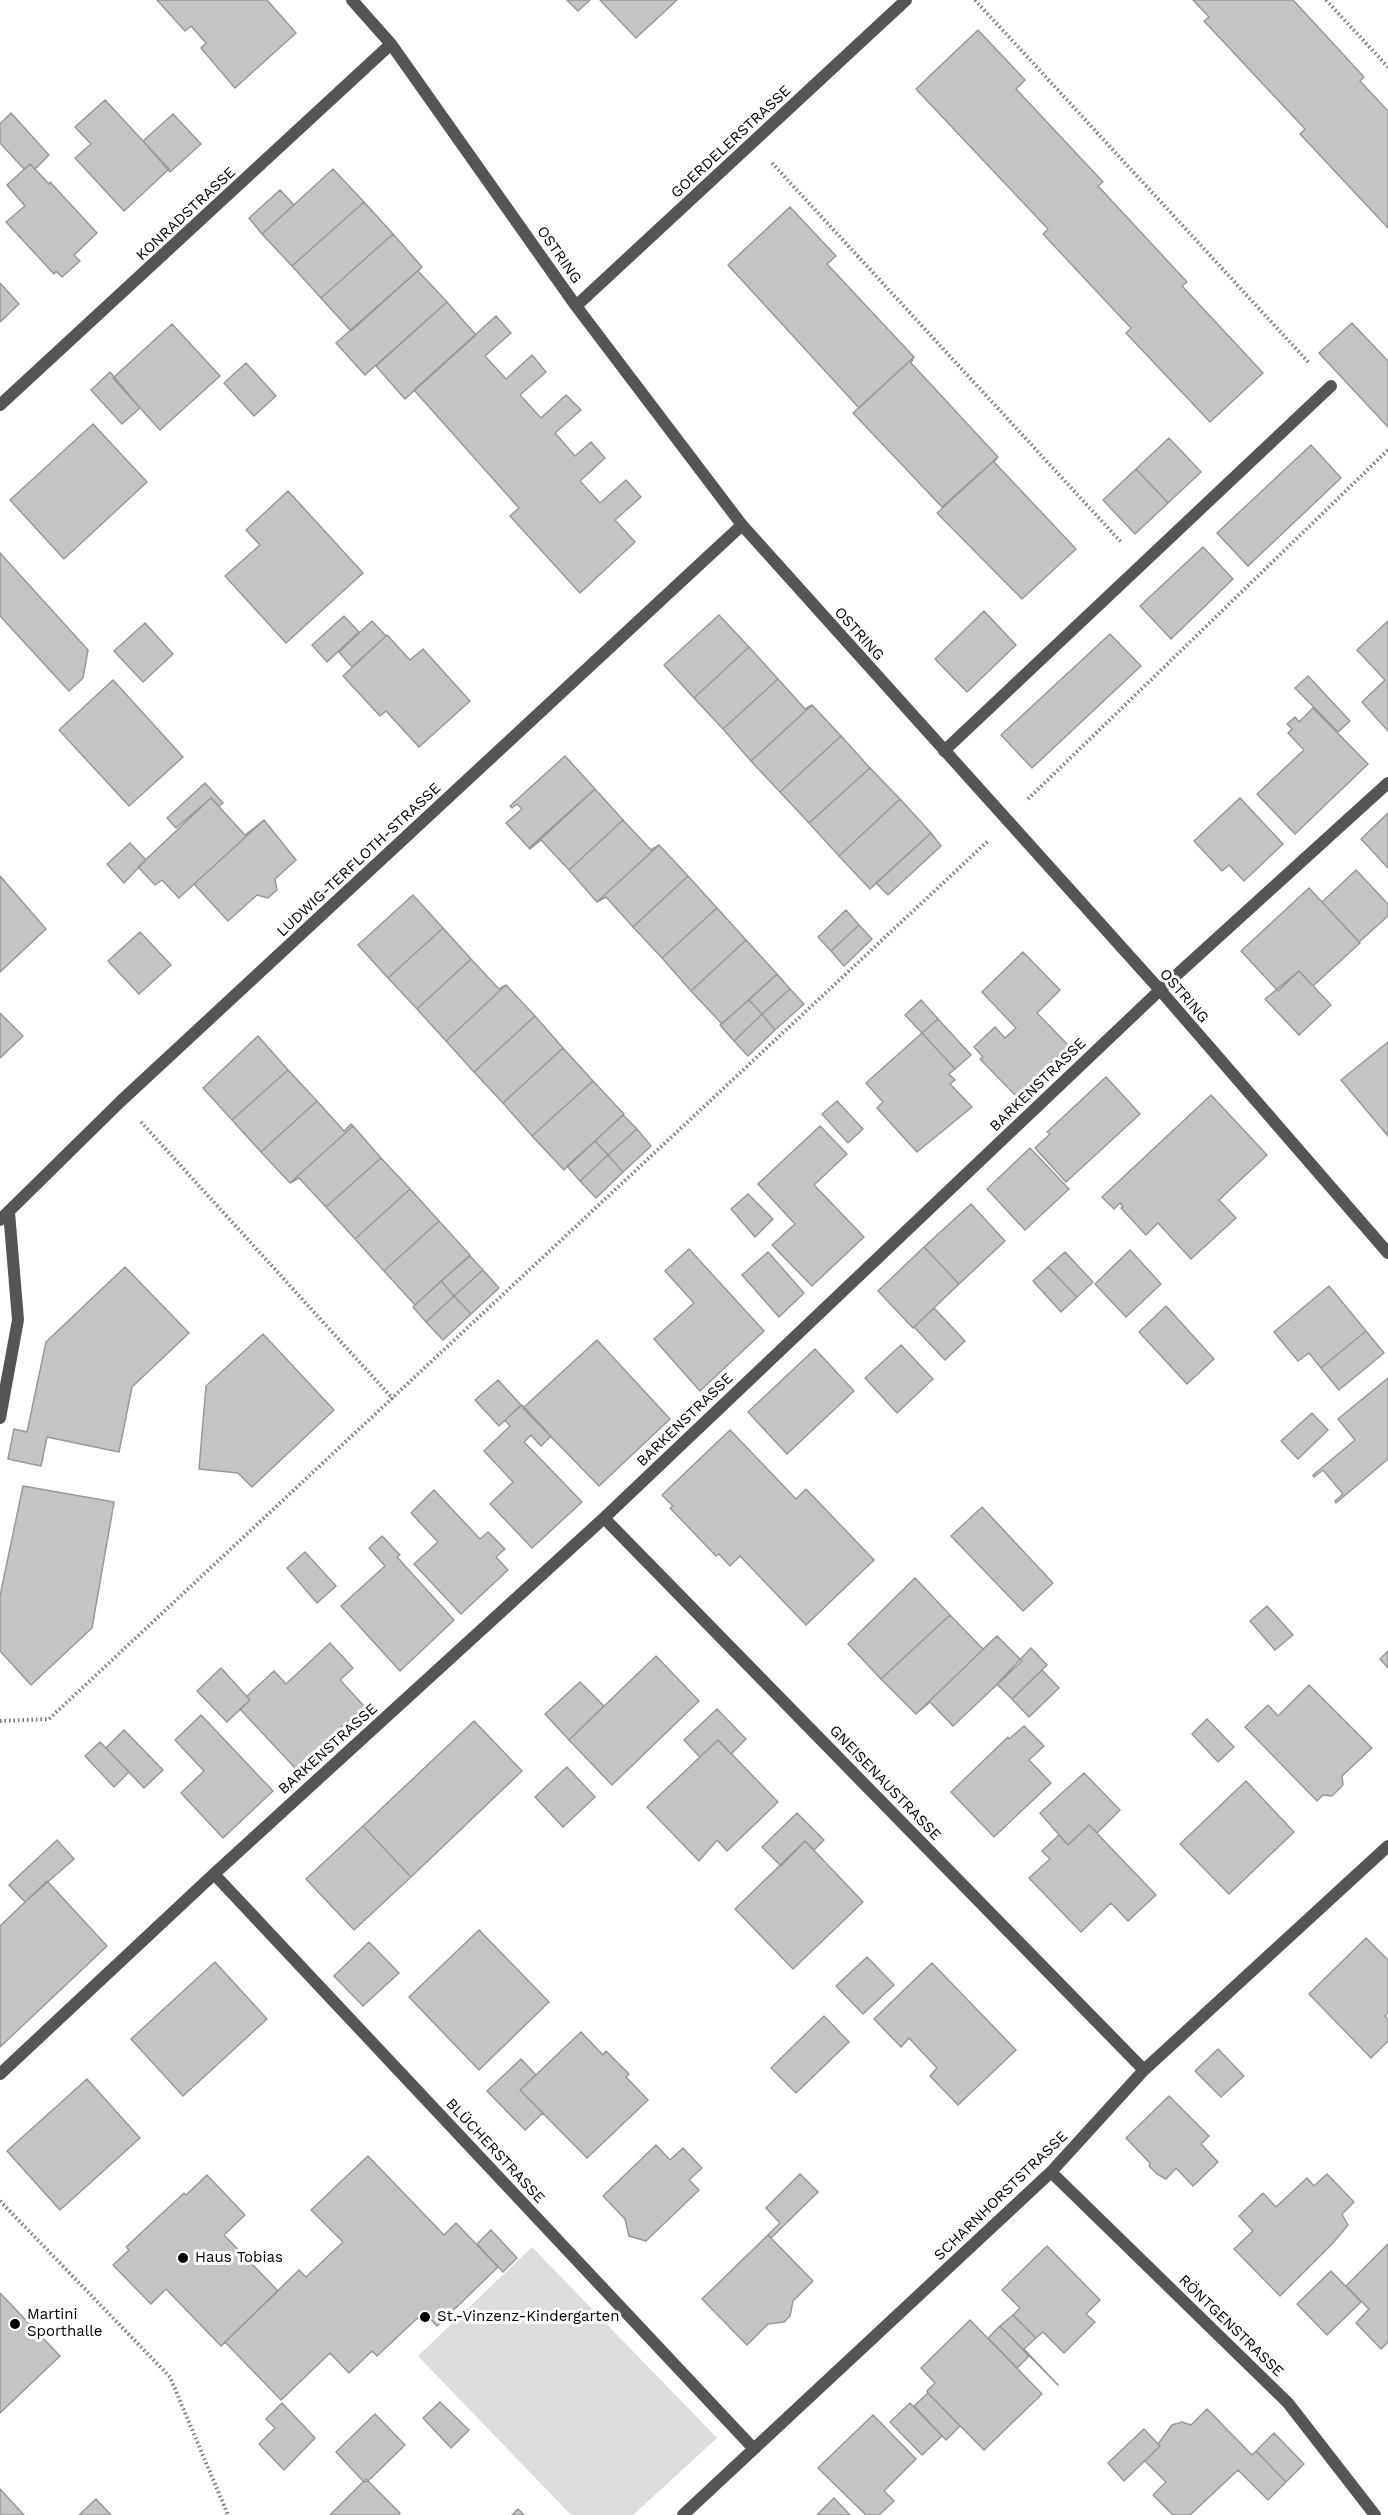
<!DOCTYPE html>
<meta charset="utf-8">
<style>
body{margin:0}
canvas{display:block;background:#fff}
</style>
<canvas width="1388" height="2515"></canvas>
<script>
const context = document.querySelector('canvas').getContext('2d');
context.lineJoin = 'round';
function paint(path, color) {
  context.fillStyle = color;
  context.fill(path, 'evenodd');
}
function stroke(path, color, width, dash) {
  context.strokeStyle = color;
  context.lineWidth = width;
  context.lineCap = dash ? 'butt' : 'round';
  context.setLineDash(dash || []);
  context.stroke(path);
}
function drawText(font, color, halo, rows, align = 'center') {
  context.font = font + ' "Work Sans",sans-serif';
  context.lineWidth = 6;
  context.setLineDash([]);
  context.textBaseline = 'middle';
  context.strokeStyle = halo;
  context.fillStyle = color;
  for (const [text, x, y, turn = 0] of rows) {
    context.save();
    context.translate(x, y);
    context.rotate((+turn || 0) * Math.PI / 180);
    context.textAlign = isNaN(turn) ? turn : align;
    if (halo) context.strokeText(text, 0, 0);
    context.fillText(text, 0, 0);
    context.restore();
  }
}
const green = new Path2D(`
 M 532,2247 L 717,2438 L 633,2515 L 571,2515 L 418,2356 Z`);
const building = new Path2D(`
 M 157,0 L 267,0 L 296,33 L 235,88 L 201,48 L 206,43 L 191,26 L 185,31 Z
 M 567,0 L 590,0 L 578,11 Z
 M 600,0 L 677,0 L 636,38 Z
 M 1193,0 L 1293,0 L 1364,77 L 1360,81 L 1388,111 L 1388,228 L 1300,134 L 1305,129 L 1204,21 L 1209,17 Z
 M 978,30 L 1025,80 L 1016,89 L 1103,182 L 1098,186 L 1187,282 L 1182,286 L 1263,373 L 1210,422 L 1126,333 L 1131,328 L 1043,234 L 1048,229 L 916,89 Z
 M 105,100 L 169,169 L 124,211 L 75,158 L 91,144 L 75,127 Z
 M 11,113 L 49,155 L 35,169 L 30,164 L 24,169 L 0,143 L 0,124 Z
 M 173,114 L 201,144 L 170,172 L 143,141 Z
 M 30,164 L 49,184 L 50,182 L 97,233 L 74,255 L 80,261 L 62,277 L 56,271 L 54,274 L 6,222 L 25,206 L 7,185 Z
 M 333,169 L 364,202 L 292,266 L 262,234 Z
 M 280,190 L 294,205 L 262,234 L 249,218 Z
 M 364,202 L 393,234 L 321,298 L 292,266 Z
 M 790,207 L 836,256 L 827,264 L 914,357 L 859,408 L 728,265 Z
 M 393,234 L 422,267 L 351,331 L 321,298 Z
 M 422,267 L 418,271 L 447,302 L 365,375 L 336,343 Z
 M 0,283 L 19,304 L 0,322 Z
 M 447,302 L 476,335 L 405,399 L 376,366 Z
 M 496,316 L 511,333 L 485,356 L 506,379 L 532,355 L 546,372 L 520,395 L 541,418 L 566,395 L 581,410 L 555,433 L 575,456 L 591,442 L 605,458 L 580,481 L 600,503 L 626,480 L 641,497 L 615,520 L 635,542 L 580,593 L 510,516 L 519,508 L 414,390 Z
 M 1352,323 L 1388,361 L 1388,427 L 1319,353 Z
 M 172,324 L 220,376 L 160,430 L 113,378 Z
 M 914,357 L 911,363 L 998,457 L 942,507 L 853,413 Z
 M 246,363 L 276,396 L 254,416 L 224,383 Z
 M 110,372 L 140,408 L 122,424 L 91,390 Z
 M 93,424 L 147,482 L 64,559 L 10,500 Z
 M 1169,438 L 1201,472 L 1168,503 L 1136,469 Z
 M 1311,445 L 1341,478 L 1248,566 L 1217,533 Z
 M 998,457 L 994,462 L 1076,549 L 1022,599 L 937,513 Z
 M 1136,469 L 1168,503 L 1135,534 L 1103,500 Z
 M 288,491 L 363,573 L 286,643 L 225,576 L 260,545 L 246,530 Z
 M 1203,547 L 1233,579 L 1171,639 L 1140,606 Z
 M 0,553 L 88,650 L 83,678 L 69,691 L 0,616 Z
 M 984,611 L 1016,645 L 967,692 L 935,659 Z
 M 719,615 L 749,647 L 694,698 L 664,665 Z
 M 344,616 L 359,632 L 327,662 L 312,645 Z
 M 372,621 L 386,636 L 352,667 L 339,652 Z
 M 1388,621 L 1388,731 L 1362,702 L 1385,680 L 1357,650 Z
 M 145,623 L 173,654 L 143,682 L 114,651 Z
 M 1110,634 L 1141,666 L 1032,768 L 1001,735 Z
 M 387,635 L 410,660 L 423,649 L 470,701 L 419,747 L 386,711 L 380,716 L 343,676 Z
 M 749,647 L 778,679 L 723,729 L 694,698 Z
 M 1308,676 L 1350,721 L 1338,732 L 1295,688 Z
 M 778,679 L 805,709 L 812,705 L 751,761 L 723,729 Z
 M 113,680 L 183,757 L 129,806 L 59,730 Z
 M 812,705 L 841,736 L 780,792 L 751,761 Z
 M 1313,708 L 1368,764 L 1295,834 L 1257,794 L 1304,750 L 1288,733 L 1292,729 L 1287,724 L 1295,717 L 1299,722 Z
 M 841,736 L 870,768 L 809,823 L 780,792 Z
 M 565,756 L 595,789 L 529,848 L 506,823 L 522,809 L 517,804 L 512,808 L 510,806 Z
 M 870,768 L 900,799 L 839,856 L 809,823 Z
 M 205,783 L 223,803 L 219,806 L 211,798 L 176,828 L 167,818 Z
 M 595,789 L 623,820 L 569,870 L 541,840 L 530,849 Z
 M 211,798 L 245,835 L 264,820 L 179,898 L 162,880 L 155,885 L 138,867 Z
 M 1240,798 L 1283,844 L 1244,881 L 1229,865 L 1222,871 L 1194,841 Z
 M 900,799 L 931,833 L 870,889 L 839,856 Z
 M 1388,813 L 1388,868 L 1361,839 Z
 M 264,820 L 296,860 L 275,879 L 277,890 L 268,898 L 257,895 L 228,921 L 194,884 L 179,898 Z
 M 623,820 L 651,850 L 659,845 L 597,902 L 569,870 Z
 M 931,833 L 941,846 L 888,895 L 876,883 Z
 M 130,843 L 146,860 L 124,883 L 107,864 Z
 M 659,845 L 688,876 L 633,927 L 606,897 L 597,902 Z
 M 1356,870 L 1388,904 L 1388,916 L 1359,942 L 1322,902 Z
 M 0,876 L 46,929 L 0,972 Z
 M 688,876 L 717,908 L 662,958 L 633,927 Z
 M 1309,888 L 1360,943 L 1313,986 L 1299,971 L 1278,991 L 1241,951 Z
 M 413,895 L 443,928 L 388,978 L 358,945 Z
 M 717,908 L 746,940 L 691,991 L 662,958 Z
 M 846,910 L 859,925 L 831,951 L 818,937 Z
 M 859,925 L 872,939 L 844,966 L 831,951 Z
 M 443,928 L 471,959 L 417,1009 L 388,978 Z
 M 140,932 L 171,965 L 139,994 L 108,961 Z
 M 746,940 L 777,974 L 722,1024 L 691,991 Z
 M 1023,952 L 1060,990 L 1037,1013 L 1069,1046 L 1016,1096 L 980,1059 L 983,1057 L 974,1047 L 995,1027 L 1005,1038 L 1016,1028 L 982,992 Z
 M 471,959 L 499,989 L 506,985 L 446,1041 L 417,1009 Z
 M 1299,971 L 1331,1005 L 1299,1035 L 1265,999 Z
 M 777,974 L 790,989 L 762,1014 L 749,1000 Z
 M 506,985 L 535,1016 L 474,1072 L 446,1041 Z
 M 790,989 L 804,1004 L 775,1030 L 762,1014 Z
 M 749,1000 L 762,1014 L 734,1041 L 720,1025 Z
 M 921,1000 L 938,1019 L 922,1033 L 905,1015 Z
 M 0,1013 L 23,1036 L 0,1058 Z
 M 762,1014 L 775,1030 L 748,1056 L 734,1041 Z
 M 535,1016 L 563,1048 L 503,1103 L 474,1072 Z
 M 938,1019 L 971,1055 L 955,1069 L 922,1033 Z
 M 922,1033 L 955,1069 L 949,1074 L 955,1080 L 950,1084 L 972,1107 L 917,1152 L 877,1108 L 883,1102 L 866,1083 Z
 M 258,1036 L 288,1070 L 232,1120 L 203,1088 Z
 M 1388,1042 L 1388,1136 L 1341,1080 Z
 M 563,1048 L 593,1081 L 532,1136 L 503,1103 Z
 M 288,1070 L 317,1101 L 261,1152 L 232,1120 Z
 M 1106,1077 L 1140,1114 L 1066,1182 L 1035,1148 L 1050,1134 L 1047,1132 Z
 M 593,1081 L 624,1114 L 564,1170 L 532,1136 Z
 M 1211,1095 L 1267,1155 L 1219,1200 L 1236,1218 L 1191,1259 L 1158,1223 L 1146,1235 L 1121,1208 L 1123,1207 L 1120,1203 L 1114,1209 L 1102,1197 Z
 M 317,1101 L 344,1131 L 351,1124 L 353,1126 L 290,1183 L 261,1152 Z
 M 837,1101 L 863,1129 L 848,1143 L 822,1114 Z
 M 623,1115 L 637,1129 L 608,1155 L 595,1141 Z
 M 353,1126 L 381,1158 L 326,1207 L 299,1178 L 290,1183 Z
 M 820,1126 L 847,1154 L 814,1185 L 864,1237 L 812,1286 L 772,1245 L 795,1224 L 758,1184 Z
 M 637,1129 L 651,1146 L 623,1172 L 608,1155 Z
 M 595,1141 L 608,1155 L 580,1181 L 567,1166 Z
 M 1030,1148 L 1069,1189 L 1025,1230 L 987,1189 Z
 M 608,1155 L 623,1172 L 596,1198 L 580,1181 Z
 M 381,1158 L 410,1189 L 355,1239 L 326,1207 Z
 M 410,1189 L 439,1221 L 384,1271 L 355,1239 Z
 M 748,1194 L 773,1219 L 755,1237 L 731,1209 Z
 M 971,1204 L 1005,1241 L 959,1284 L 924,1247 Z
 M 439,1221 L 470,1255 L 415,1305 L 384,1271 Z
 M 924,1247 L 959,1284 L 913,1328 L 878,1291 Z
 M 689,1249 L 764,1331 L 700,1391 L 654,1339 L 694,1303 L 665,1271 Z
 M 1130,1250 L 1161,1284 L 1126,1317 L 1095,1284 Z
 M 768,1252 L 804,1293 L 779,1317 L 742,1275 Z
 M 1065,1252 L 1093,1282 L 1077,1297 L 1048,1267 Z
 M 470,1256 L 483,1270 L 454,1296 L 441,1281 Z
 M 125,1267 L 189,1333 L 132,1387 L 119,1452 L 47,1437 L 41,1466 L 8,1459 L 14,1429 L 27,1432 L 46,1342 Z
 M 1048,1267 L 1077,1297 L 1061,1312 L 1033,1281 Z
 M 483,1270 L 499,1288 L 471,1314 L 454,1296 Z
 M 441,1281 L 454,1296 L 426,1322 L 413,1307 Z
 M 1329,1286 L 1366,1331 L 1321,1368 L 1309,1353 L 1298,1361 L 1274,1332 Z
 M 454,1296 L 471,1314 L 443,1340 L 426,1322 Z
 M 1166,1306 L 1214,1359 L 1187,1384 L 1139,1332 Z
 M 934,1308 L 965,1341 L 945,1360 L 914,1327 Z
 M 1366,1331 L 1384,1353 L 1339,1390 L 1321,1368 Z
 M 263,1334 L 334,1410 L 252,1487 L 238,1473 L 199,1469 L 206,1386 Z
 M 597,1340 L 670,1419 L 599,1486 L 523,1408 Z
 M 901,1345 L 933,1379 L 897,1413 L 865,1378 Z
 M 815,1349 L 854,1391 L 787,1454 L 748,1412 Z
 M 1388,1378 L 1388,1459 L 1336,1503 L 1335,1501 L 1343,1494 L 1323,1470 L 1314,1477 L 1313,1475 L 1355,1440 L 1338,1419 Z
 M 498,1380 L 521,1405 L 499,1426 L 475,1400 Z
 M 522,1405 L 551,1436 L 541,1446 L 531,1435 L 524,1442 L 582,1502 L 532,1548 L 490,1504 L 513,1482 L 484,1451 L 510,1426 L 505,1420 Z
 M 1312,1413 L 1328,1430 L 1298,1459 L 1281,1441 Z
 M 730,1430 L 796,1499 L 806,1489 L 874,1560 L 806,1625 L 740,1556 L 730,1566 L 719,1554 L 716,1556 L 670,1508 L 673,1506 L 662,1495 Z
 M 23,1486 L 114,1502 L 92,1628 L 31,1685 L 0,1651 L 0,1596 Z
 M 434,1490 L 480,1539 L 488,1532 L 505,1549 L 496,1557 L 508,1570 L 461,1614 L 414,1564 L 438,1542 L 411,1513 Z
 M 982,1507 L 1053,1583 L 1023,1611 L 951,1536 Z
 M 382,1536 L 400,1555 L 397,1557 L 454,1620 L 400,1671 L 341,1606 L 385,1566 L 369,1548 Z
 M 305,1552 L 336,1586 L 317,1603 L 287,1568 Z
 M 915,1578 L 950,1615 L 881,1679 L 848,1644 Z
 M 1267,1606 L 1293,1635 L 1275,1650 L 1250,1621 Z
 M 950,1615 L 983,1649 L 997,1636 L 916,1714 L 881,1679 Z
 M 997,1636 L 1022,1661 L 953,1726 L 930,1702 L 916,1714 Z
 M 330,1643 L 353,1668 L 340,1680 L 364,1706 L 296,1769 L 240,1709 L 250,1700 L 247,1696 L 274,1671 L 286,1684 Z
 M 1031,1648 L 1047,1665 L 1012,1699 L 997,1684 Z
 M 1388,1651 L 1388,1668 L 1380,1659 Z
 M 656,1656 L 699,1701 L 612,1785 L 569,1740 Z
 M 221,1668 L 250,1700 L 227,1722 L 197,1691 Z
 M 1042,1670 L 1059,1688 L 1029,1717 L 1012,1699 Z
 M 580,1682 L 604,1706 L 569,1740 L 545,1714 Z
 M 1309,1685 L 1372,1748 L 1342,1776 L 1343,1785 L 1332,1796 L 1323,1795 L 1317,1801 L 1245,1727 L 1268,1705 L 1278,1716 Z
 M 717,1709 L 746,1739 L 731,1754 L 718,1740 L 700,1757 L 684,1740 Z
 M 201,1715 L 273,1791 L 223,1838 L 181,1793 L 204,1771 L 175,1740 Z
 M 1207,1719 L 1234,1747 L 1218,1762 L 1192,1734 Z
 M 474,1721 L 522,1771 L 411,1877 L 363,1826 Z
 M 1024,1726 L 1044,1746 L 1029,1760 L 1051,1783 L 994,1837 L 951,1792 L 1008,1737 L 1009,1739 Z
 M 124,1730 L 163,1770 L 144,1788 L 106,1748 Z
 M 718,1740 L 778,1802 L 727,1851 L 717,1840 L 699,1861 L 647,1807 Z
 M 100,1742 L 129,1772 L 114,1787 L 85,1756 Z
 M 567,1767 L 595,1797 L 563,1827 L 535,1797 Z
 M 1084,1773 L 1120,1810 L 1097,1833 L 1089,1825 L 1068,1845 L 1040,1813 Z
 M 1246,1781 L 1294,1832 L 1229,1894 L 1180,1844 Z
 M 797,1813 L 824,1840 L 814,1850 L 805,1841 L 781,1866 L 762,1847 Z
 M 1089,1825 L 1156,1895 L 1128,1921 L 1111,1903 L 1081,1932 L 1029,1878 L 1050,1859 L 1042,1851 L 1059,1835 L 1068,1845 Z
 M 363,1826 L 411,1877 L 354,1930 L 306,1879 Z
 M 57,1840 L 74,1859 L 25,1902 L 9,1885 Z
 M 805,1841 L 863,1902 L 793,1969 L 735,1909 Z
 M 47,1881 L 107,1946 L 0,2047 L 0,1926 Z
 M 479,1930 L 549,2002 L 479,2070 L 409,1997 Z
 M 1366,1938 L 1388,1960 L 1388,2013 L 1385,2016 L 1388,2020 L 1388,2041 L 1371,2058 L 1309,1994 Z
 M 369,1942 L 399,1973 L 363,2006 L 334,1976 Z
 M 867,1957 L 894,1985 L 863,2014 L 836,1986 Z
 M 215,1962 L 267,2019 L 183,2096 L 131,2039 Z
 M 932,1963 L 1016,2050 L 958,2105 L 930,2076 L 937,2068 L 909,2038 L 901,2047 L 874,2019 Z
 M 824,2016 L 849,2042 L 796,2093 L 771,2068 Z
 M 581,2032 L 603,2055 L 606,2051 L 629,2074 L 626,2077 L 648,2100 L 587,2158 L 520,2090 Z
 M 1218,2049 L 1244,2076 L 1221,2097 L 1195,2071 Z
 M 521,2059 L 536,2075 L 520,2090 L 543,2113 L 525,2130 L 487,2091 Z
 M 87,2079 L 140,2138 L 60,2210 L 7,2151 Z
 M 1169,2096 L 1209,2136 L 1201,2144 L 1218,2162 L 1193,2186 L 1176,2168 L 1166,2179 L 1157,2174 L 1149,2166 L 1150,2163 L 1126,2138 Z
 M 656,2145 L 670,2160 L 683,2148 L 702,2168 L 689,2180 L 699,2190 L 646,2241 L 629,2236 L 625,2219 L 603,2196 Z
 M 368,2156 L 444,2235 L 456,2223 L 498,2267 L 437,2326 L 424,2312 L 377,2356 L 372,2351 L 349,2373 L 330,2353 L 281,2400 L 225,2342 L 299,2270 L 306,2277 L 343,2242 L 311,2210 Z
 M 800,2174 L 818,2192 L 771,2238 L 768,2235 L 780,2223 L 766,2208 Z
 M 1327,2174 L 1354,2202 L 1342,2214 L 1348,2225 L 1332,2244 L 1280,2296 L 1234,2249 L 1253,2231 L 1239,2216 L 1263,2193 L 1276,2207 L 1307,2178 L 1314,2186 Z
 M 207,2175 L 245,2215 L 224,2235 L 278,2291 L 221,2346 L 166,2289 L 151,2304 L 113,2265 L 129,2250 L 126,2247 L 184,2193 L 186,2195 Z
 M 491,2230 L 517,2258 L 503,2272 L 477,2244 Z
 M 768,2235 L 813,2281 L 793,2301 L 790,2316 L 784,2322 L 768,2324 L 747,2345 L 702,2299 Z
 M 1388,2244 L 1388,2342 L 1381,2349 L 1356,2323 L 1369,2309 L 1346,2286 Z
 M 1047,2246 L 1100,2300 L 1086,2314 L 1095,2322 L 1064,2353 L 1043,2332 L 1036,2338 L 1013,2315 L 1020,2308 L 1002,2290 Z
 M 1331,2271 L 1361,2302 L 1327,2335 L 1297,2304 Z
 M 0,2293 L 60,2356 L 0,2413 Z
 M 1013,2315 L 1036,2338 L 1024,2349 L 1058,2385 L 1000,2326 Z
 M 970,2320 L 1042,2394 L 984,2450 L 928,2393 L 927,2391 L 935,2383 L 921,2368 Z
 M 1000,2326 L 1029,2356 L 1017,2368 L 988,2338 Z
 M 928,2393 L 960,2426 L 946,2440 L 914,2406 Z
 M 440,2402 L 469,2430 L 451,2448 L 423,2418 Z
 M 282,2403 L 315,2438 L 284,2470 L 259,2444 L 275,2428 L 266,2419 Z
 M 910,2403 L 942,2436 L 922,2455 L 890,2422 Z
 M 1207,2409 L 1252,2455 L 1256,2451 L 1286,2482 L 1268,2500 L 1238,2470 L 1190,2515 L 1173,2515 L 1153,2495 L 1166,2482 L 1145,2461 L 1160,2446 L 1158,2444 L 1172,2425 L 1182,2422 L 1191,2425 Z
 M 375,2414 L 405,2445 L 368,2481 L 364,2482 L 336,2452 Z
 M 873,2415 L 916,2459 L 884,2491 L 894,2501 L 879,2515 L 866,2515 L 818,2468 Z
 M 1144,2429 L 1160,2446 L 1124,2481 L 1108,2463 Z
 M 1274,2433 L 1304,2464 L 1286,2482 L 1256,2451 Z
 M 366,2479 L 400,2513 L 398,2515 L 330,2515 Z
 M 0,2489 L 24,2515 L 0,2515 Z
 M 834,2498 L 850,2515 L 817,2515 Z
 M 96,2499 L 111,2515 L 79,2515 Z
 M 518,2509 L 524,2515 L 512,2515 Z`);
const path = new Path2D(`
 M 975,0 L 1310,364
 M 1326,0 L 1388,67
 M 772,163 L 1121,542
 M 1028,799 L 1388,450
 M 141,1122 L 393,1399
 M 0,1721 L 49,1719 L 988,841
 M 0,2201 L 170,2377 L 228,2515`);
const service = new Path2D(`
 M 944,751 L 1331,386`);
const minor = new Path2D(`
 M 352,0 L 391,44 L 576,306 L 742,525 L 1160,990 L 1388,1253
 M 576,306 L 906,0
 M 0,405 L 391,44
 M 0,1220 L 121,1101 L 742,525
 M 0,1418 L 18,1320 L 9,1212
 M 604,1518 L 1144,2070
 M 214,1874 L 754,2449
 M 0,2074 L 214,1874 L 604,1518 L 1160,990 L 1388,783
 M 1051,2172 L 1288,2403 L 1375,2515
 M 683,2515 L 1051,2172 L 1144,2070 L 1388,1846`);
const markers = [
 [183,2258,6,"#000"],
 [425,2317,6,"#000"],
 [15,2324,6,"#000"]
];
const streetNames = [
 ["GOERDELERSTRASSE",731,142,-43],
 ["KONRADSTRASSE",186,214,-43],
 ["OSTRING",559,255,55],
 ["OSTRING",859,634,48],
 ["LUDWIG-TERFLOTH-STRASSE",359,860,-43],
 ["OSTRING",1184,996,49],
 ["BARKENSTRASSE",1038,1085,-44],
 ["BARKENSTRASSE",685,1420,-44],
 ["BARKENSTRASSE",328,1749,-42],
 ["GNEISENAUSTRASSE",885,1783,46],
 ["BLÜCHERSTRASSE",495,2151,47],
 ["SCHARNHORSTSTRASSE",1001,2196,-44],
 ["RÖNTGENSTRASSE",1231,2326,44]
];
const poiNames = [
 ["Haus Tobias",195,2258],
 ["Martini",27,2315],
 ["Sporthalle",27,2332],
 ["St.-Vinzenz-Kindergarten",437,2317]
];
paint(green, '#dcdcdc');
paint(building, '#c4c4c4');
stroke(building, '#999', 1.5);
stroke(path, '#777', 4, [1.5, 3]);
stroke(service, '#555', 12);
stroke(minor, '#555', 12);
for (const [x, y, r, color] of markers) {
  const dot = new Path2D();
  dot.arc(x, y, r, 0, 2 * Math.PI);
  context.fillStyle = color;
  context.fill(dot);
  stroke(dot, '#fff', 2);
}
drawText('15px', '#000', '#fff', streetNames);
drawText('15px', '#000', '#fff', poiNames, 'left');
</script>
